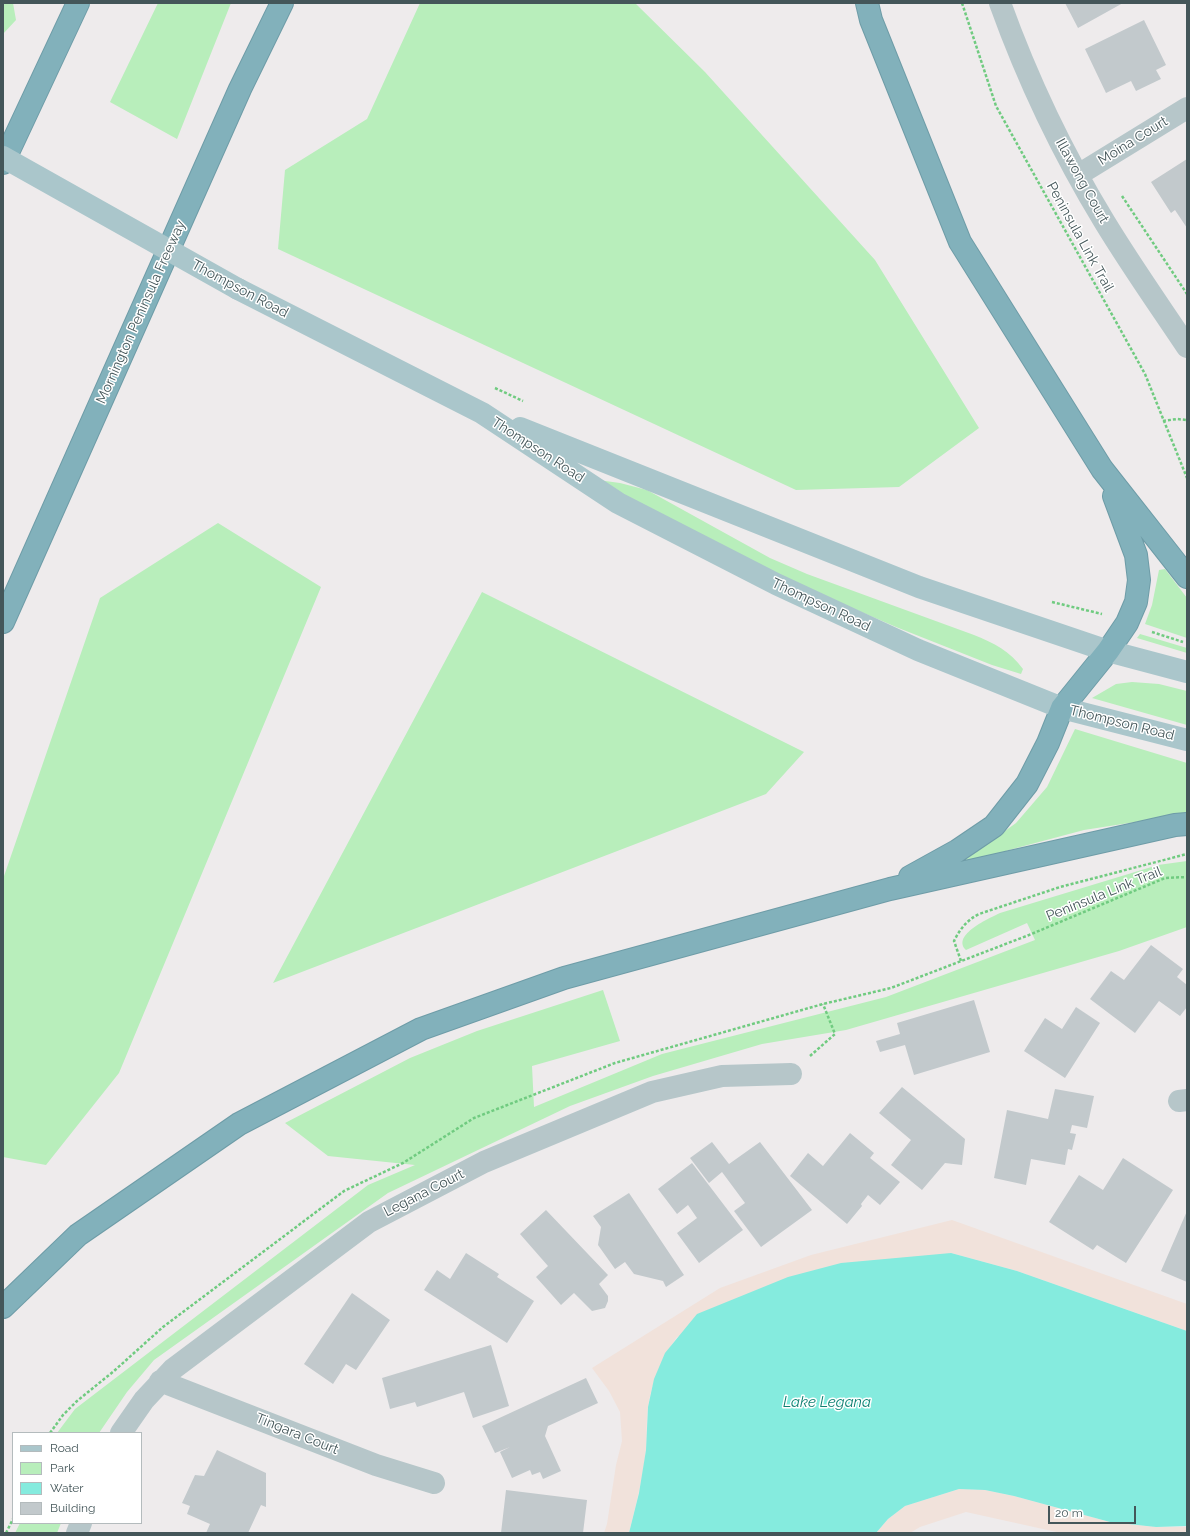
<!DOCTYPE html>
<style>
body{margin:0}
#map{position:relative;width:1190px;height:1536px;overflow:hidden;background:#eeebec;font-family:Raleway,sans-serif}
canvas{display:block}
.frame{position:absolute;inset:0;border:4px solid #445659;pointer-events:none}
.legend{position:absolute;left:12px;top:1432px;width:130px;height:92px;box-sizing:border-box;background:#fff;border:1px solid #b4bbbd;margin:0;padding:5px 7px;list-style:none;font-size:12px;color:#445659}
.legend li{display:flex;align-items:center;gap:8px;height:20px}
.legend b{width:20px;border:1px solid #b4bbbd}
.scale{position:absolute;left:1048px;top:1506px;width:88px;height:18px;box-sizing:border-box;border:2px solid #445659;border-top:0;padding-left:5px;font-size:12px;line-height:14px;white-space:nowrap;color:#445659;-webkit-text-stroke:3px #fff;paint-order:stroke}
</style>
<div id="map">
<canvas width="1190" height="1536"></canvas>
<div class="frame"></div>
<ul class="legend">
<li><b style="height:5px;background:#aac6cb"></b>Road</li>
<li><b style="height:11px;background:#b8eebb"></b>Park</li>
<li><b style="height:11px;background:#85ebde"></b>Water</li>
<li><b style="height:11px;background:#c2c9cc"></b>Building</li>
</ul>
<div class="scale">20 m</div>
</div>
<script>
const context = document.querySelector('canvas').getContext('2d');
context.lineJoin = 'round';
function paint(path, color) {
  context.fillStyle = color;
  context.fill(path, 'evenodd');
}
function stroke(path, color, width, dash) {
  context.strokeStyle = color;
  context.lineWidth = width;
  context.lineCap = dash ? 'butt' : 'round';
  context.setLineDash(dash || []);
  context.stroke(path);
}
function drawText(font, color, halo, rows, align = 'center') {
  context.font = font + ' Raleway,sans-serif';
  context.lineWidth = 3;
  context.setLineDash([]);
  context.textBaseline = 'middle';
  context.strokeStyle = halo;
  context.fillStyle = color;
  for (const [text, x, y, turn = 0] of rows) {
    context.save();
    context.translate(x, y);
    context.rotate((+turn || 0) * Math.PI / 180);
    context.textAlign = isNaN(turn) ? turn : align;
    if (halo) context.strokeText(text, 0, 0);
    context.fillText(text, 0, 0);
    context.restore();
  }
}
const green = new Path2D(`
 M 3,3 L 13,3 L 16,20 L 3,34 Z
 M 158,3 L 231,3 L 177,139 L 110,102 Z
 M 420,3 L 635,3 L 705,72 L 875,260 L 979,428 L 899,487 L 796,490 L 278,249 L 285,170 L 367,119 Z
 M 598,480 L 620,483 L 647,490 L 770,558 L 807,574 L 974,635 C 994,643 1010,651 1023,669 L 1021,674 L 992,665 L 896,627 L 732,556 Z
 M 218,523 L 321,587 L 119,1073 L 46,1165 L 3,1157 L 3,879 L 100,598 Z
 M 1165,569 L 1187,598 L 1187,638 L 1145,624 L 1152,605 L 1159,570 Z
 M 482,592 L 804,752 L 766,794 L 273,983 Z
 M 1140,634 L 1187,648 L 1187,653 L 1137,638 Z
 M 1132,682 L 1159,684 L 1187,691 L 1187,725 L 1092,698 L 1116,684 Z
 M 1075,729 L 1187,763 L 1187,814 L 1084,830 L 1009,850 L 969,864 L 965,860 L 1016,823 L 1047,787 Z
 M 1187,861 L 1187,927 L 1119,951 L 846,1030 L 762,1044 L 653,1076 L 570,1106 L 388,1193 L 154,1360 L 127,1392 L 99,1433 L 57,1433 L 75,1409 L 368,1185 L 415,1165 L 328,1156 L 285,1123 L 410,1058 L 477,1031 L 603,990 L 620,1041 L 532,1066 L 534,1107 L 662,1054 L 886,997 L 1035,940 L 1027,923 L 966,950 C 951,935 990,918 1000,913 L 1158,865 Z
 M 20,1523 L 61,1523 L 57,1533 L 15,1533 Z`);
const sand = new Path2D(`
 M 952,1220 L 1187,1304 L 1187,1331 L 1017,1271 L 951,1253 L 677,1337 C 662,1358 652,1381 648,1407 C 646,1421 647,1435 646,1449 C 643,1478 636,1505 629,1533 L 604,1533 L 607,1524 L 616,1465 L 622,1441 L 620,1412 L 609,1391 L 592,1368 L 720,1288 L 811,1255 Z
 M 959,1489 L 985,1490 L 1014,1496 L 1110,1522 L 1156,1527 L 1187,1527 L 1187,1533 L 1061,1533 L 966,1512 L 920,1527 L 910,1533 L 876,1533 L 888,1519 L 905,1506 Z`);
const water = new Path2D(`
 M 951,1253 L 1017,1271 L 1187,1331 L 1187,1526 L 1156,1527 L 1110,1522 L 1014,1496 L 985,1490 L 959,1489 L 905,1506 L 888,1519 L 876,1533 L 629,1533 L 639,1493 L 646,1450 L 648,1407 L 654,1379 L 665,1353 L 697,1314 L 788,1277 L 841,1263 Z`);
const building = new Path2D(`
 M 1065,3 L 1123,3 L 1078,28 Z
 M 1144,20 L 1166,65 L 1156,70 L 1161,79 L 1136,91 L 1131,81 L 1106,93 L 1085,49 Z
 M 1187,159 L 1187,228 L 1175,210 L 1171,213 L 1151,182 Z
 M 1151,945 L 1183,969 L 1177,977 L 1187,985 L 1187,1007 L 1180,1016 L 1159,1001 L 1135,1033 L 1090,999 L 1111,971 L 1124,980 Z
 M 974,1000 L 990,1052 L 914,1075 L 905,1045 L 880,1052 L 876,1041 L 900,1034 L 897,1023 Z
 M 1076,1007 L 1100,1023 L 1065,1078 L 1024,1051 L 1045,1018 L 1062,1029 Z
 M 902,1087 L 965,1139 L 962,1165 L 945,1163 L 922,1190 L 891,1165 L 911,1140 L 879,1113 Z
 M 1055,1089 L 1094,1096 L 1087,1128 L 1072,1125 L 1070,1133 L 1076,1134 L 1072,1150 L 1068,1149 L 1065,1165 L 1031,1159 L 1026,1185 L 994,1178 L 1007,1110 L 1048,1119 Z
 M 850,1133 L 874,1153 L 870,1158 L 900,1182 L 880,1205 L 868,1195 L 861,1204 L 862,1206 L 847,1224 L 790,1176 L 808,1153 L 823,1166 Z
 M 712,1142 L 729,1164 L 760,1142 L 812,1210 L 761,1247 L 734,1211 L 745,1203 L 722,1172 L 709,1183 L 690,1158 Z
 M 1123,1158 L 1173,1190 L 1126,1263 L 1097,1245 L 1093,1250 L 1049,1222 L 1079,1175 L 1103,1190 Z
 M 692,1163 L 743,1230 L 699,1263 L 677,1233 L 697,1218 L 688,1205 L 677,1214 L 658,1189 Z
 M 629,1193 L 684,1275 L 666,1287 L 663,1281 L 634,1274 L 625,1262 L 615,1269 L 598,1245 L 601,1227 L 593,1216 Z
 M 546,1210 L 608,1275 L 599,1284 L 608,1296 L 608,1301 L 605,1308 L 592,1311 L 574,1293 L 561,1305 L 536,1277 L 548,1266 L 520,1234 Z
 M 1187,1211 L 1187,1282 L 1161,1271 Z
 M 466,1253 L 499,1274 L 497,1277 L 534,1301 L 507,1343 L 424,1290 L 437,1270 L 450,1279 Z
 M 352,1293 L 390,1320 L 356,1370 L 346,1364 L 333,1384 L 304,1364 Z
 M 491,1345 L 509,1406 L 473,1418 L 464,1392 L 417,1407 L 415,1402 L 390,1409 L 382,1378 Z
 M 586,1378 L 598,1403 L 548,1426 L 545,1436 L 561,1471 L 543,1479 L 540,1472 L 532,1475 L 530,1470 L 512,1478 L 500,1452 L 510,1447 L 495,1453 L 482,1426 Z
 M 217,1450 L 266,1473 L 266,1507 L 261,1505 L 248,1533 L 206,1533 L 210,1524 L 187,1514 L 190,1506 L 182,1503 L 195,1475 L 204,1476 Z
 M 506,1490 L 587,1500 L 583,1533 L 501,1533 Z`);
const path = new Path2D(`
 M 962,3 L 996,106 L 1145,374 L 1187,478
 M 1122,196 L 1187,294
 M 495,388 L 523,401
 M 1163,421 L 1177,419 L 1187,420
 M 1052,602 L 1102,614
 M 1152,632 L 1183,642
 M 961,961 L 954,941 C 960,929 967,920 979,914 L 1060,887 L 1187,854
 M 810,1056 L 835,1034 L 823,1004
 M 50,1433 L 63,1415 L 77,1401 L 114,1371 L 163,1327 L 344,1191 L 403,1163 L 474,1118 L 615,1063 L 823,1004 L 891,988 L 1029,935 L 1165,878 L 1187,877
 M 6,1533 L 13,1519`);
const minor = new Path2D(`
 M 1000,3 C 1027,78 1062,152 1104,221 C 1130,264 1159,305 1187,347
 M 1078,175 L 1187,108
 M 1179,1101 L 1187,1100
 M 160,1381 L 376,1465 L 434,1483
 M 121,1433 L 144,1400 L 173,1369 L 369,1222 L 484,1162 L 652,1092 L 722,1076 L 791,1074
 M 77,1533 L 81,1523`);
const primary = new Path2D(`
 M 238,289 L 482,413 L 618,503 L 776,584 L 918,650 L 1062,708 L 1187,740
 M 520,428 L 919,587 L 1108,651 L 1187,672`);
const motorway = new Path2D(`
 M 867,3 L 871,20 L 960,242 L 1102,469 L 1187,577
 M 3,163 L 78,3
 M 3,622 L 240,89 L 282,3
 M 910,877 L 957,851 L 994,826 L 1027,784 L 1048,743 L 1062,708 L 1108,651 L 1127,623 L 1136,602 L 1139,580 L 1136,555 L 1114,496
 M 3,1307 L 78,1235 L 239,1124 L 421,1029 L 564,978 L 890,889 L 1175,825 L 1187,824`);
const primaryBridge = new Path2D(`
 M 3,157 L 238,289`);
const streetNames = [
 ["Moina Court",1133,141,-32],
 ["Illawong Court",1082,181,61],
 ["Peninsula Link Trail",1080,237,61],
 ["Thompson Road",240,289,28],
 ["Mornington Peninsula Freeway",141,312,-66],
 ["Thompson Road",538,450,33],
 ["Thompson Road",821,605,25],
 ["Thompson Road",1122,723,14],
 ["Peninsula Link Trail",1104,894,-22],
 ["Legana Court",424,1193,-27],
 ["Tingara Court",297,1434,22]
];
const waterNames = [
 ["Lake Legana",827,1402]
];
paint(green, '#b8eebb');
paint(sand, '#f1e2db');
paint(water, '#85ebde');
paint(building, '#c2c9cc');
stroke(motorway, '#6e9ca7', 24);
stroke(path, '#70cb80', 2.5, [3, 2]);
stroke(minor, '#b6c6c9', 22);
stroke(primary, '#aac6cb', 22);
stroke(motorway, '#82b1bb', 22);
stroke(primaryBridge, '#aac6cb', 22);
drawText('14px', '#445659', '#fff', streetNames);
drawText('italic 15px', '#0d7f71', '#fff', waterNames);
</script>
